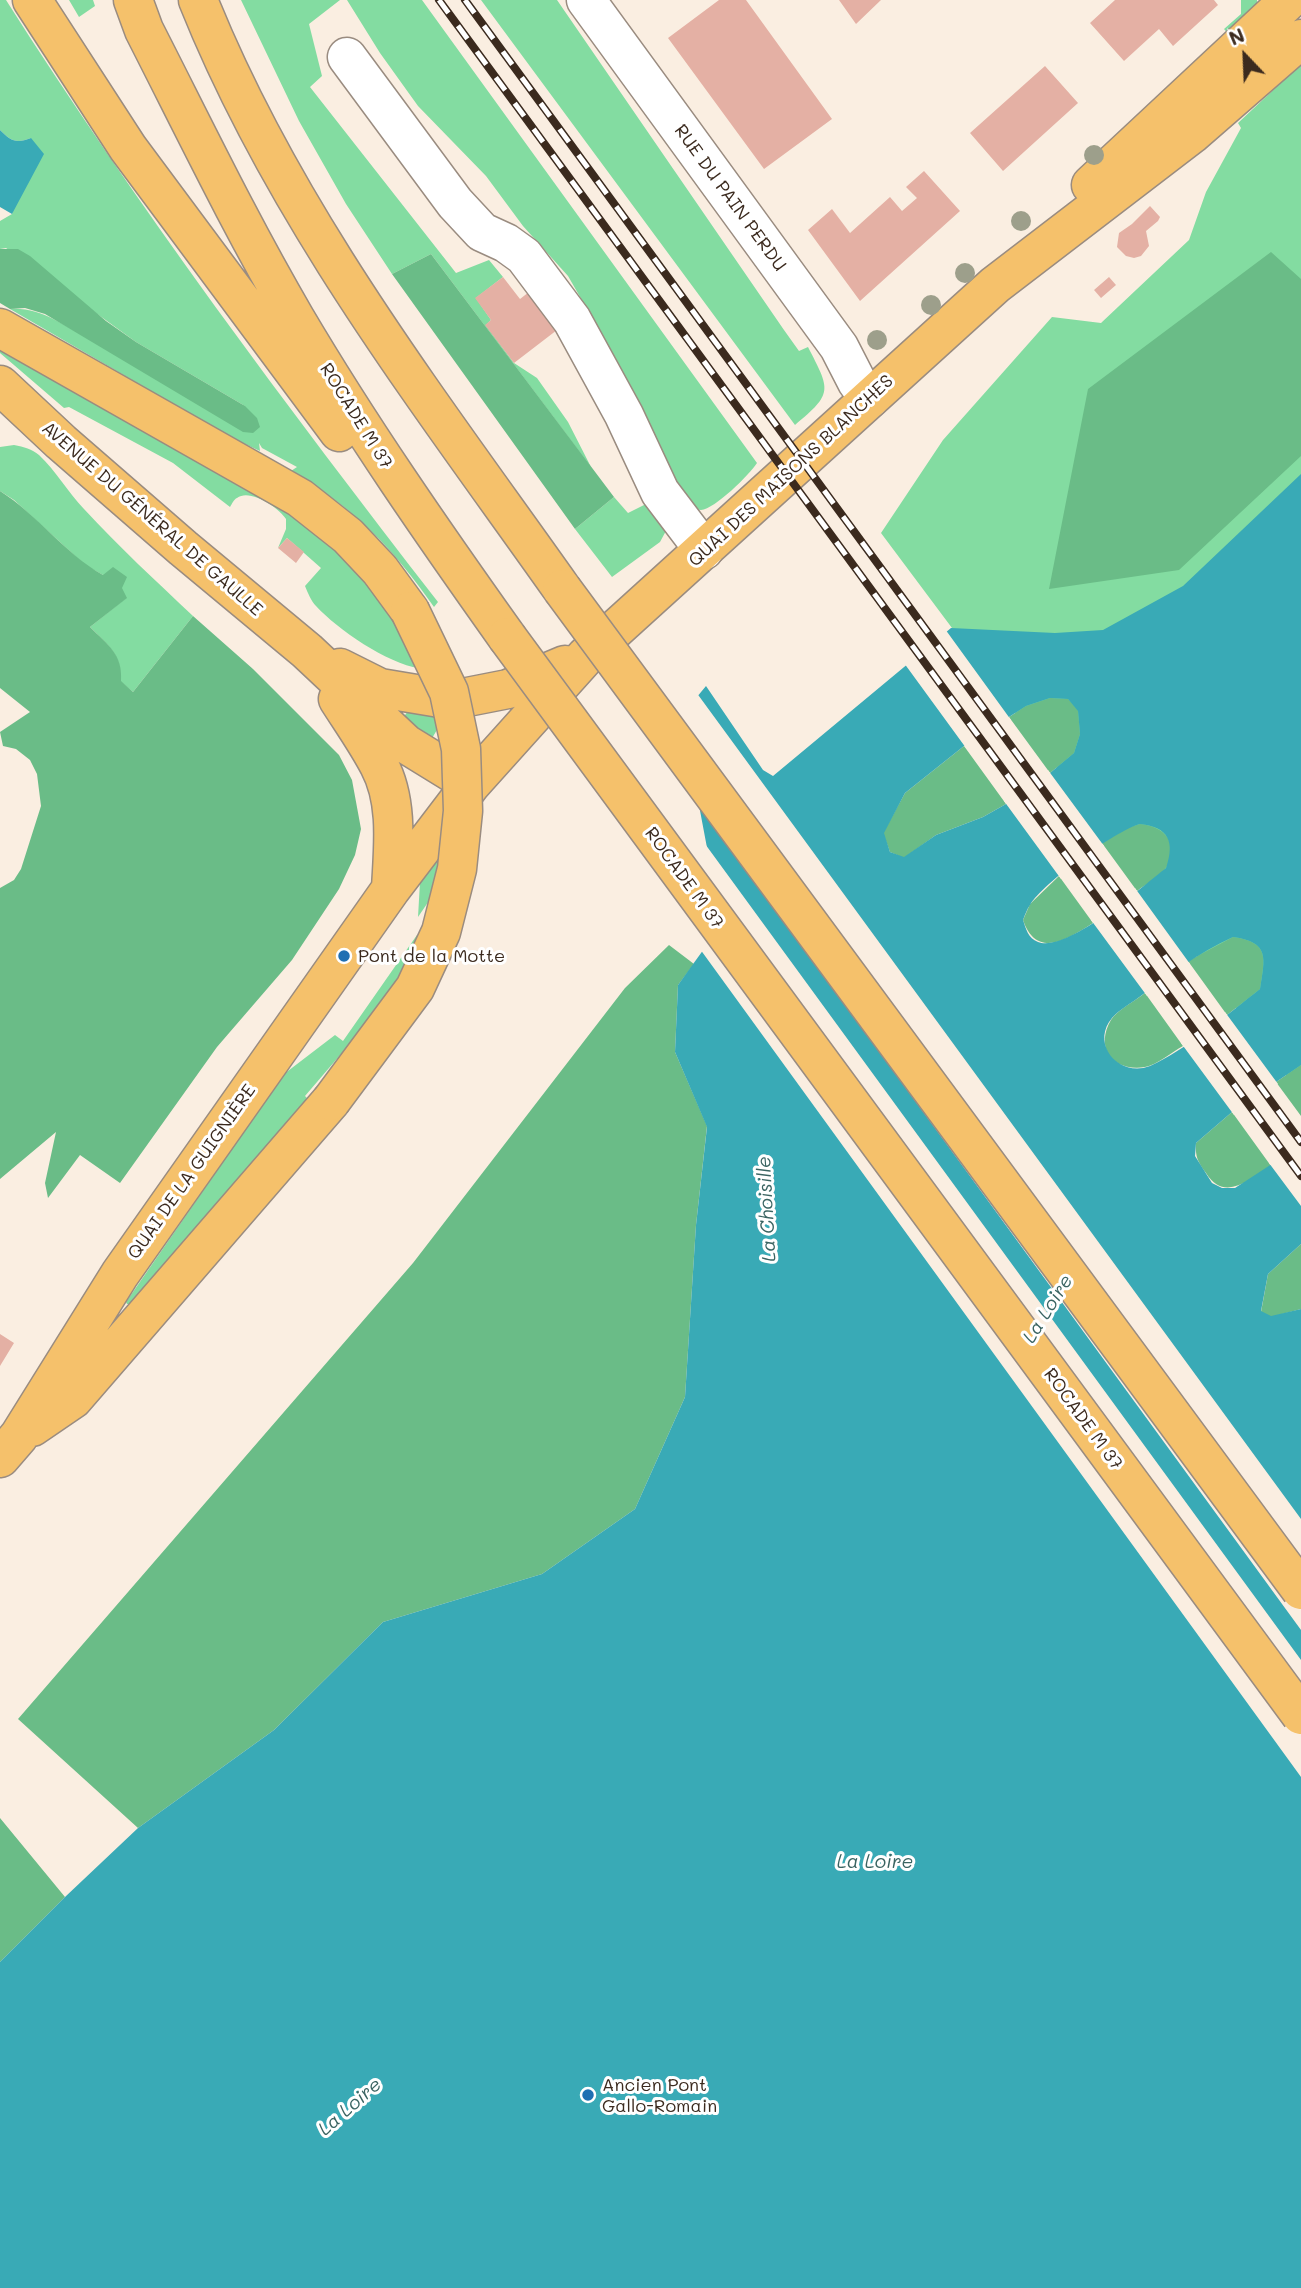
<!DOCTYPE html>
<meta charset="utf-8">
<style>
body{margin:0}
#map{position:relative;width:1301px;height:2288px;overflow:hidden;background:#faeee1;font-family:Mali,sans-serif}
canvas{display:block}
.north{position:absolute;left:1210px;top:21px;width:70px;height:70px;-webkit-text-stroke:5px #fff;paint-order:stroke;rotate:337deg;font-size:19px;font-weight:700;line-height:28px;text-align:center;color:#3b2a1e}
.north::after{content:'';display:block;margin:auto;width:24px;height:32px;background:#3b2a1e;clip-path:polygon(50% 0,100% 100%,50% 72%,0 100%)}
</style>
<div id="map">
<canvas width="1301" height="2288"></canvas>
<div class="north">N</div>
</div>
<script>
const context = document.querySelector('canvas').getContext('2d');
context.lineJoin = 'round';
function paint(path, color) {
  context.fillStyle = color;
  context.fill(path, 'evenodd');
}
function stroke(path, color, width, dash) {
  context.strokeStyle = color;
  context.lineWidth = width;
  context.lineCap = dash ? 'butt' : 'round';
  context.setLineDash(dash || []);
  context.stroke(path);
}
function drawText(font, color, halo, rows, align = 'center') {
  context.font = font + ' Mali,sans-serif';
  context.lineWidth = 6;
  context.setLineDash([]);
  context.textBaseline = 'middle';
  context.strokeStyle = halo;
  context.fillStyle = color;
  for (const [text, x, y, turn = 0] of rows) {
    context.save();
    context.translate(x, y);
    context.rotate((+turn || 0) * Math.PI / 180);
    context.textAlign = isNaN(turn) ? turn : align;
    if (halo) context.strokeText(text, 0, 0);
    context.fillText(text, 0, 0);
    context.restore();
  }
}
const green = new Path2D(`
 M 0,0 L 6,0 C 138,208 287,407 438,602 L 434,607 C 393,548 353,507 291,471 L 297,467 L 262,448 L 259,443 L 260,451 L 232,438 L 10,309 C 42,307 63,326 90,339 C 141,363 193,384 245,406 L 136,342 L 6,248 L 0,249 L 0,221 L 12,214 L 31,138 C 16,144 11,141 0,130 Z
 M 69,0 L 93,0 L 95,6 L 79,17 Z
 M 241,0 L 340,0 L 309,24 L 322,76 L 310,87 L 456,273 L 489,260 L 503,277 L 476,298 L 491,320 L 486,325 L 514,363 L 537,378 L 568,422 L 591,467 L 431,254 L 392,274 L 346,204 L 299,121 Z
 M 347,0 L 422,0 L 757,463 C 749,475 715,509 701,510 C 695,510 691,506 686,503 L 587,309 L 568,276 L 523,226 L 486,176 L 418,106 L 380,53 Z
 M 481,0 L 557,0 L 784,330 L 799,351 L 808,347 C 830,390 834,393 795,425 Z
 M 1241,0 L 1257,0 L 1257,5 L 1232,38 L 1224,29 L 1241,14 Z
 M 1301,64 L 1301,1095 L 881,533 L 943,440 L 1052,317 L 1101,323 L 1189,240 L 1206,192 L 1241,128 L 1238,123 Z
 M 0,344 L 309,525 L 381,594 L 419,668 C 388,664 337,629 316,606 C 311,601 308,593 305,586 L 321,568 L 287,538 L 278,548 L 286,529 L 286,519 C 279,508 250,488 237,498 C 234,499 232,504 230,507 L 173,463 L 69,407 L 64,408 L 0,353 Z
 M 14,445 C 24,447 32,449 39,455 C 56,471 68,492 84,509 C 119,547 156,581 193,616 L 133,692 L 120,681 C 123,655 107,644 90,627 L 126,598 L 103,575 L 85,565 L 14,500 L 0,491 L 0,447 Z
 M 614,497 L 628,513 L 648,503 L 667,529 L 660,542 L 612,577 L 575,529 Z
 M 409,710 L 448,711 L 431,740 L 404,721 L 405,715 Z
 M 444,852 L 435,892 L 418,917 L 420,882 Z
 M 417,935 L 421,939 L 383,1005 L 305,1096 L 308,1099 L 131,1304 L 127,1304 L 126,1302 L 284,1074 L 335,1035 L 343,1041 Z`);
const forest = new Path2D(`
 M 0,249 L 18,249 L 30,256 L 106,321 L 136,342 L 245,406 L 257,418 L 260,427 L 253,433 L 243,432 L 45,314 L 25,308 L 10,309 L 0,303 Z
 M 1271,252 L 1301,279 L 1301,456 L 1179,570 L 1049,589 L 1088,389 Z
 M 431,254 L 614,497 L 575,529 L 392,274 Z
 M 0,491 C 38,515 64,553 103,575 L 113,567 L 127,577 L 122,588 L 127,598 L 90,627 C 108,645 123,654 121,681 L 133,692 L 193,616 L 253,669 L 339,755 L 352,780 L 361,829 L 355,855 L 339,889 L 292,960 L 217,1047 L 120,1183 L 80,1155 L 48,1198 L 45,1183 L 56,1132 L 0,1179 L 0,888 L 14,880 L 21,869 L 41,806 L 37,774 L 30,760 L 16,749 L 3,746 L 0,732 L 30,712 L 0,688 Z
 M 1050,698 L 1068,699 L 1078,710 L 1080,734 L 1074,753 L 1050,773 L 1009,717 L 1026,706 Z
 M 964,746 L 1006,804 L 983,817 L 936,835 L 904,858 L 890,852 L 883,833 L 905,793 Z
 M 1140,824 C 1163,826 1180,842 1167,866 C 1161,876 1146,884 1137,891 L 1102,843 L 1127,828 Z
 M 1059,876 L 1093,923 C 1068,939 1037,960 1023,920 L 1030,904 Z
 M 1233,937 C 1270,942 1265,958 1260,989 L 1227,1015 L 1188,961 Z
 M 669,945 L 694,964 L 678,985 L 675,1052 L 707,1126 L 696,1225 L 685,1397 L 635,1509 L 542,1574 L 383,1622 L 274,1730 L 138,1828 L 18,1719 L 413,1263 L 625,988 Z
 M 1145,993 L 1183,1046 C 1172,1052 1157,1065 1145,1067 C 1114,1072 1094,1049 1111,1020 C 1117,1010 1135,1001 1145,993 Z
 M 1301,1065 L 1301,1116 L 1276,1082 Z
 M 1232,1112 L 1271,1166 C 1249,1179 1225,1203 1206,1173 C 1198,1162 1195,1157 1196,1143 Z
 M 1301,1244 L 1301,1309 L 1271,1317 L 1261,1312 L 1268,1274 Z
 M 0,1818 L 65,1897 L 0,1962 Z`);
const water = new Path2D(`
 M 0,130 C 11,141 16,144 31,138 L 44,154 L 12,214 L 0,207 Z
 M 1301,474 L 1301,1065 L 1232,1112 L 1196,1143 L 1195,1156 L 1212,1183 L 1222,1188 L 1235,1188 L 1301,1145 L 1301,1244 L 1268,1274 L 1261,1311 L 1271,1316 L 1301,1309 L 1301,2288 L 0,2288 L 0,1962 L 65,1897 L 138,1828 L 274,1730 L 383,1622 L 542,1574 L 635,1509 L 685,1397 L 696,1225 L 707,1127 L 675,1052 L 678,985 L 714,935 L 711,869 L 682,715 L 706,686 L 763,770 L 773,776 L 951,628 L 1055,633 L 1103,630 L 1183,586 ZM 1050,698 L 1068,699 L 1078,711 L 1080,734 L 1074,753 L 1050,773 L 1006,804 L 983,817 L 936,835 L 904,857 L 890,852 L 884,833 L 905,793 L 964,746 L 1026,706 ZM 1140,824 C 1169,827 1175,842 1166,868 C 1143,886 1067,953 1038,942 C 1028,938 1026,929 1023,920 C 1025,915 1027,909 1030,905 C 1043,883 1115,831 1140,824 ZM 1233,937 C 1270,942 1265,958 1260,989 C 1229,1013 1186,1050 1150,1066 C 1119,1078 1090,1044 1112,1018 C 1119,1010 1130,1004 1138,998 C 1169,975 1198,953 1233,937 Z`);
const pier = new Path2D(`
 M 945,629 L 1011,720 L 966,748 L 904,663 Z
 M 696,692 L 1301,1519 L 1301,1630 L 692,795 L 668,723 Z
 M 1048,770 L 1104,846 L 1061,879 L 1004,801 Z
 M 700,837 L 1301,1660 L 1301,1777 L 700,949 L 710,934 L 707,869 Z
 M 1135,888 L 1190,964 L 1147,996 L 1091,920 Z
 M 1225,1012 L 1278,1084 L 1234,1115 L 1181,1043 Z
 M 1301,1142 L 1301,1206 L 1269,1163 Z`);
const building = new Path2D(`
 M 719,0 L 746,0 L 832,119 L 764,169 L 668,38 Z
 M 839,0 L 881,0 L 856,24 Z
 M 1115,0 L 1214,0 L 1218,5 L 1173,46 L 1159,29 L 1124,61 L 1090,23 Z
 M 1045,66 L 1078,103 L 1003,171 L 970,133 Z
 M 924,171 L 960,211 L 860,301 L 808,230 L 832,209 L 850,233 L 890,197 L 902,211 L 917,198 L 906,187 Z
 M 1150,206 L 1160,217 L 1158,221 L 1146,231 L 1149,246 L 1141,256 L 1134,258 L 1126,256 L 1117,247 L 1119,233 L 1132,224 Z
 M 503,277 L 520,299 L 529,292 L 557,330 L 514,363 L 485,325 L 491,320 L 475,298 Z
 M 1109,277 L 1116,285 L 1101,298 L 1094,290 Z
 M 287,538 L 304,552 L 296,563 L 278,548 Z
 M 0,1334 L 14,1343 L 0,1366 Z`);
const minor = new Path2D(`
 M 586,0 L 839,347 L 857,382 L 869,399
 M 347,57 L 455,203 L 482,232 L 506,243 L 524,256 L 572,320 L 624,415 L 660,492 L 704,550`);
const major = new Path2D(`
 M 1091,185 L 1289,0
 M 0,328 L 300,498 L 348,536 L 380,570 L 410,611
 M 0,385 L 61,442 L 183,548 L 307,651 L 406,744 L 471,784
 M 340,668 L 380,688 L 452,700 L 508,689 L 565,665
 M 338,699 C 352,721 367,742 379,765 C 399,802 393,849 391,889
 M 32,1427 L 73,1399 L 331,1101
 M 0,1458 L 19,1436 L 120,1274 L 391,889 L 471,784 L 586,656 L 995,285 L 1192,134 L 1301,39`);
const highway = new Path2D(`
 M 32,0 L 128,148 L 339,432
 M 133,0 L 144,30 C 193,126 240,224 295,318 C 360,428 433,533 507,637
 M 198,0 C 284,215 429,401 562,589`);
const rail = new Path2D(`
 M 439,0 L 1301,1176
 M 465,0 L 1301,1142`);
const majorBridge = new Path2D(`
 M 331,1101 L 415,988 L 441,932 L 457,869 L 463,811 L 461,749 L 449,692 L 410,611`);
const highwayBridge = new Path2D(`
 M 562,589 L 1301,1590
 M 507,637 L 1301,1715`);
const trees = [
 [1094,155],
 [1021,221],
 [965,273],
 [931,305],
 [877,340]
];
const markers = [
 [344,956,7,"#1f6fb2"],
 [588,2095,7,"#1f6fb2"]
];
const streetNames = [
 ["RUE DU PAIN PERDU",730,198,54],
 ["ROCADE M 37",356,416,58],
 ["QUAI DES MAISONS BLANCHES",791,471,-43],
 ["AVENUE DU GÉNÉRAL DE GAULLE",152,519,41],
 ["ROCADE M 37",684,878,54],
 ["QUAI DE LA GUIGNIÈRE",192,1172,-55],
 ["ROCADE M 37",1083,1419,54]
];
const poiNames = [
 ["Pont de la Motte",358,956],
 ["Ancien Pont",602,2085],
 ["Gallo-Romain",602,2106]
];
const waterNames = [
 ["La Choisille",767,1209,-93],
 ["La Loire",1048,1309,-58],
 ["La Loire",875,1862],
 ["La Loire",350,2107,-41]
];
paint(green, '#83dca1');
paint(forest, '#6abc87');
paint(water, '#39aab6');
paint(pier, '#faeee1');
paint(building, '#e4b0a4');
stroke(minor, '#9a8c80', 41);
stroke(major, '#9a8c80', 41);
stroke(highway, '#9a8c80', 41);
stroke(minor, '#fff', 38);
stroke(major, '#f5c16b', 38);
stroke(highway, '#f5c16b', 38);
stroke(rail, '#3b2a1e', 8);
stroke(rail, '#fff', 5, [16]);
stroke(majorBridge, '#9a8c80', 41, []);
stroke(highwayBridge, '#9a8c80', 41, []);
stroke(majorBridge, '#f5c16b', 38);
stroke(highwayBridge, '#f5c16b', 38);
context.fillStyle = '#9d9f8b';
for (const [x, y] of trees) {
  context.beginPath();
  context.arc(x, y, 10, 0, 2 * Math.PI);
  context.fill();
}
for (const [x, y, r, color] of markers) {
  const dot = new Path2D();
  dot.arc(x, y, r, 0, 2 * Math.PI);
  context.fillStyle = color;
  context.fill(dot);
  stroke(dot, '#fff', 2.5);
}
drawText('18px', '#3b2a1e', '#fff', streetNames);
drawText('18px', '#3b2a1e', '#fff', poiNames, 'left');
drawText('italic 19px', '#3a6462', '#fff', waterNames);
</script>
